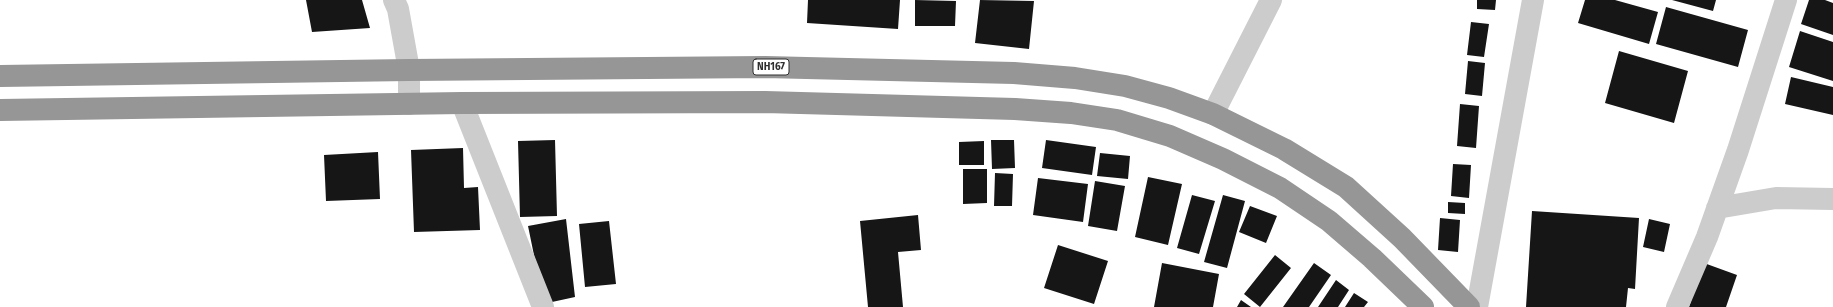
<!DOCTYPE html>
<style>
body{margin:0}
canvas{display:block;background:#fff}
</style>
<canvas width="1833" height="307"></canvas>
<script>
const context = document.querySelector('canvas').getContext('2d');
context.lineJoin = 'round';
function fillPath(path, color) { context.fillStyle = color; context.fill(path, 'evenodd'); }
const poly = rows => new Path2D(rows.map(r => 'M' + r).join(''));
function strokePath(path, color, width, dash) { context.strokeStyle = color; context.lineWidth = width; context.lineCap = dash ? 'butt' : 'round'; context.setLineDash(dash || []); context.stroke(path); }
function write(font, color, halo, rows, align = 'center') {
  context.font = font + ' "Fira Sans",sans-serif'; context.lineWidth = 4; context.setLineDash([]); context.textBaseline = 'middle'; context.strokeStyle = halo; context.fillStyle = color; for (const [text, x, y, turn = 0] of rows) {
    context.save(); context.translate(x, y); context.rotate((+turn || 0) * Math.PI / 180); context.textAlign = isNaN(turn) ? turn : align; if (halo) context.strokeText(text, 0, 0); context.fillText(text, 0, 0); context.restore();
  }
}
const building = poly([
 [306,0,362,0,370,28,312,32],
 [808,0,900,0,898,29,807,23],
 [915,0,956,1,955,26,915,26],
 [980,0,1034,1,1029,49,975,43],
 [1477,0,1496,0,1495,10,1477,9],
 [1585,0,1615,0,1658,12,1649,44,1578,23],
 [1672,0,1716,0,1713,11],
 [1809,0,1825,0,1833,3,1833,35,1801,24],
 [1666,7,1748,30,1738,67,1656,44],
 [1471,22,1489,24,1484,57,1467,55],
 [1800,31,1833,42,1833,81,1789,67],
 [1619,51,1688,71,1674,123,1605,103],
 [1468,61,1485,63,1482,96,1465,94],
 [1791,77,1833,87,1833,115,1785,104],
 [1460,104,1479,106,1476,148,1457,146],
 [555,140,557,216,520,217,518,141],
 [991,140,1014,140,1015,168,992,169],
 [1046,140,1096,147,1092,175,1042,168],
 [984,141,984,165,959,165,959,142],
 [463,148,464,188,478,187,480,230,414,232,411,150],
 [378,152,380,199,326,201,324,155],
 [1100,153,1130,156,1128,179,1097,176],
 [1453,164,1471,165,1469,198,1451,196],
 [963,169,987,169,987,203,963,204],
 [995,173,1013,174,1012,206,994,206],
 [1148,177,1182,184,1168,245,1135,237],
 [1038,178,1088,184,1083,222,1033,215],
 [1095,181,1125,186,1117,231,1088,226],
 [1192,195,1215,201,1199,254,1177,248],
 [1223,195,1245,201,1227,268,1204,262],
 [1448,202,1465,203,1465,214,1448,213],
 [1250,206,1277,216,1266,243,1239,232],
 [1532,211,1639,218,1635,289,1628,288,1626,307,1526,307],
 [918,215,921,250,898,252,903,307,868,307,860,221],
 [1440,218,1460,220,1458,252,1438,250],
 [566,219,575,297,552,302,536,265,528,226],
 [1649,219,1670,224,1664,252,1643,247],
 [609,221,616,284,585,287,579,224],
 [1058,245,1108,261,1094,304,1044,288],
 [1275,255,1291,268,1260,307,1244,294],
 [1162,263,1219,274,1213,307,1154,307],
 [1314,263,1331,275,1309,307,1283,307],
 [1704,263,1737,275,1726,307,1689,307],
 [1336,280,1349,290,1338,307,1318,307],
 [1354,293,1368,302,1364,307,1345,307],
 [1241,300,1251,307,1237,307]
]);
const minor = poly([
 [394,0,398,9,409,70,409,104],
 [462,103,543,307],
 [1213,114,1271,0],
 [1717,208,1776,198,1833,199],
 [1477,307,1533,0],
 [1677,307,1707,237,1738,150,1786,0]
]);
const highway = poly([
 [0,76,409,70,765,67,1014,73,1075,78,1125,86,1169,98,1213,114,1284,149,1346,187,1402,238,1469,307],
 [0,110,462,103,765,102,1015,109,1071,113,1117,120,1170,136,1223,159,1280,188,1329,221,1372,258,1423,307]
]);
const shields = [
 [771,67,36]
];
const shieldNames = [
 ["NH167",771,67]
];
fillPath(building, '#161616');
strokePath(minor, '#ccc', 22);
strokePath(highway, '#969696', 22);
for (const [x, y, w] of shields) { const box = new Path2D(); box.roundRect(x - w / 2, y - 8, w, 16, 3); context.fillStyle = '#fff'; context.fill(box); strokePath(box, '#2f2f2f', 1); }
write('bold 10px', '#2f2f2f', null, shieldNames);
</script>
